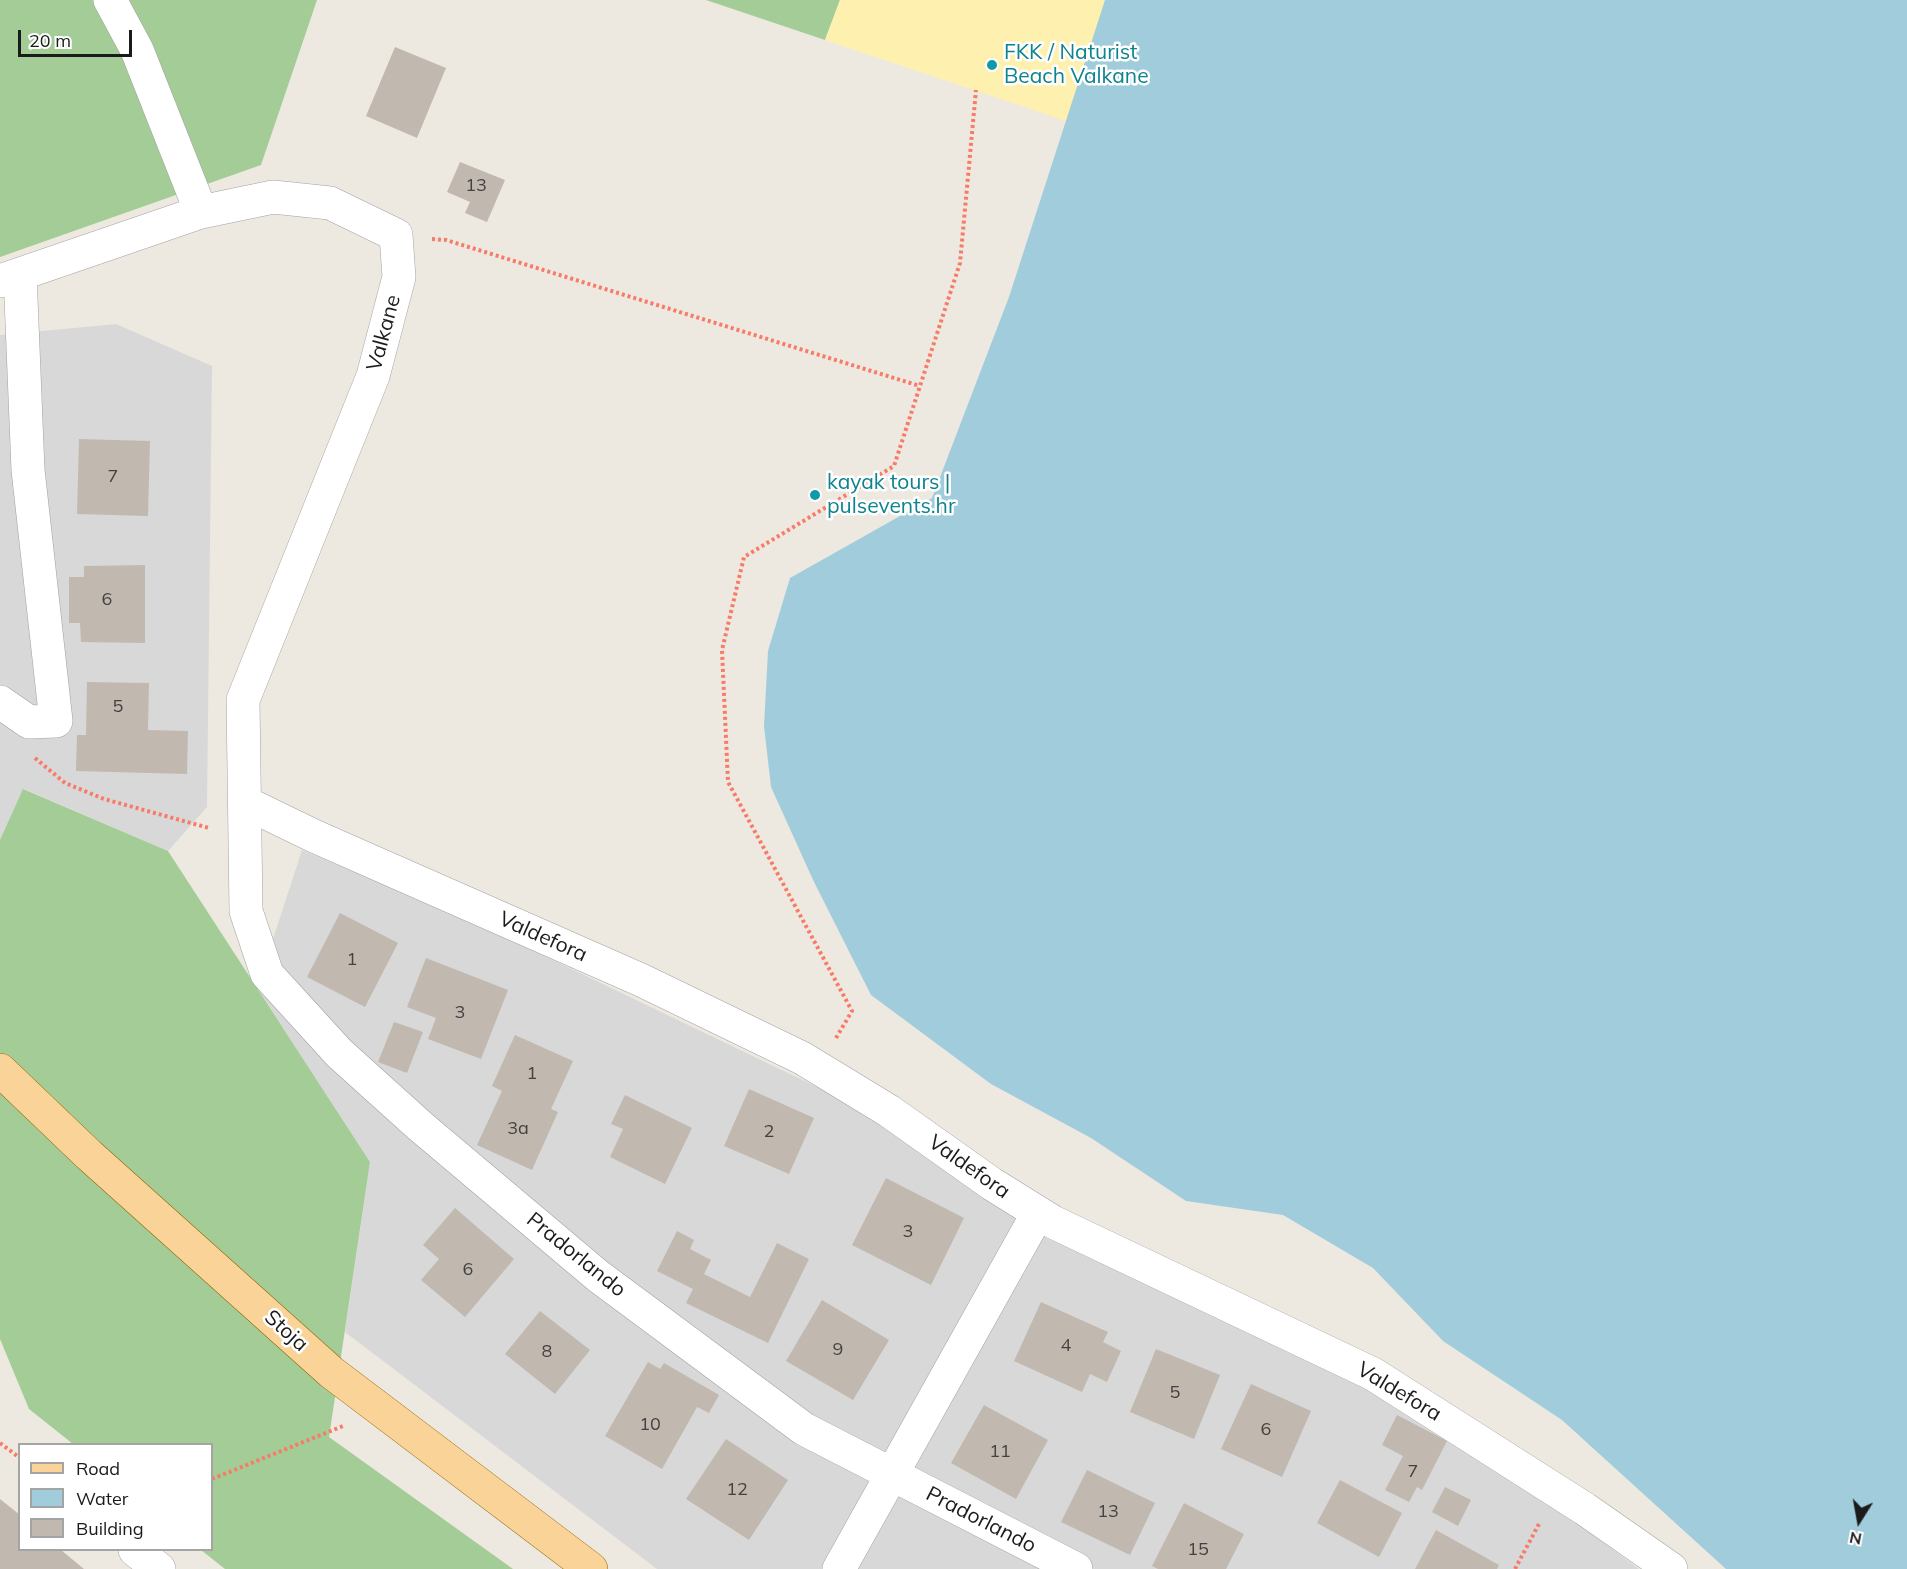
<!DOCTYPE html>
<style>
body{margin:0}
#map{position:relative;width:1907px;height:1569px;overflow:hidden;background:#ede9e1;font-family:Mulish,sans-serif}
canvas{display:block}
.legend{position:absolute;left:18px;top:1443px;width:195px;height:108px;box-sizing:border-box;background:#fff;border:2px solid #a4a4a4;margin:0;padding:8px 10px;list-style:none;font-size:18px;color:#1b1b1b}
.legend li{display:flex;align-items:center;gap:12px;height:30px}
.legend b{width:30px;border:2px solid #a4a4a4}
.north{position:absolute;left:1829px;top:1491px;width:60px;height:60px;-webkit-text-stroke:4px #fff;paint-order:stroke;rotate:191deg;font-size:16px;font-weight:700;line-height:24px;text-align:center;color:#1b1b1b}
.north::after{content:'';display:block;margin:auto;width:21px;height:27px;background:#1b1b1b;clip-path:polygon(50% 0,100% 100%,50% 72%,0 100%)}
.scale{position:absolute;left:18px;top:30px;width:114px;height:27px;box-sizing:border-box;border:3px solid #1b1b1b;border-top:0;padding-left:8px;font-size:18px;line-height:21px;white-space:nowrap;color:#1b1b1b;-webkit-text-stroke:4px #fff;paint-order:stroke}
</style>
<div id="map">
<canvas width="1907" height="1569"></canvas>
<ul class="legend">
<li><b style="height:8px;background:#fad398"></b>Road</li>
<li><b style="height:16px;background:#a1ccdb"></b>Water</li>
<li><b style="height:16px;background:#c1b8b0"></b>Building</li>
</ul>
<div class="north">N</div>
<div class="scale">20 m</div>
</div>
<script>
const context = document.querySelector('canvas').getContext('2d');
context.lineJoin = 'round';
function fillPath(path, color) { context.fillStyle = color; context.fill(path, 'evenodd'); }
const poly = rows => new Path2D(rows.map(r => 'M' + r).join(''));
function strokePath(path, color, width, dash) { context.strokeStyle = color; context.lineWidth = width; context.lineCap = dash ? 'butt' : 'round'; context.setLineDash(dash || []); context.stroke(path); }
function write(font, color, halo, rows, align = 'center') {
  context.font = font + ' Mulish,sans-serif'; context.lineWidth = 5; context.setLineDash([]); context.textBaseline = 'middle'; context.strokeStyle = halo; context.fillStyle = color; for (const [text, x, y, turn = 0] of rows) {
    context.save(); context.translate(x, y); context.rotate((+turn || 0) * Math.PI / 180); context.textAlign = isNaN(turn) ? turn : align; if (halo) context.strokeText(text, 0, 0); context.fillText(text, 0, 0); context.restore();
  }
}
const residential = poly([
 [116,324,212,366,207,807,168,851,24,789,0,840,0,335],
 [302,850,474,922,867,1111,1047,1238,1358,1380,1533,1490,1639,1569,657,1569,345,1332,370,1162,257,988]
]);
const forest = poly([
 [0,0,317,0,261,165,0,257],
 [706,0,840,0,825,40],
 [23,789,168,851,370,1162,329,1437,513,1569,225,1569,201,1550,212,1550,212,1444,73,1444,29,1409,0,1339,0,840]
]);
const sand = poly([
 [840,0,1105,0,1066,121,825,40]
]);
const water = poly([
 [1105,0,1907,0,1907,1569,1726,1569,1562,1420,1443,1341,1373,1268,1283,1215,1186,1201,1091,1138,991,1084,871,995,814,882,771,787,764,726,768,651,790,578,932,498,1009,297]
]);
const building = poly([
 [395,47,446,68,417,138,366,116],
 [460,162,505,180,487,222,465,213,470,202,447,192],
 [79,439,150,441,148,516,77,514],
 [145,565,145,643,81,642,80,623,69,623,69,577,84,577,84,566],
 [87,682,149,683,148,730,188,731,187,774,76,771,77,735,86,735],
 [340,913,398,943,365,1007,307,977],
 [426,958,508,990,481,1059,428,1039,436,1018,407,1007],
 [394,1022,423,1032,407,1073,378,1062],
 [515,1035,573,1061,551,1109,558,1112,532,1170,477,1145,502,1091,492,1086],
 [749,1089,814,1118,789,1174,724,1146],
 [625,1095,692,1128,665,1184,610,1157,623,1129,611,1124],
 [886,1178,964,1218,931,1285,852,1245],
 [455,1208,514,1259,465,1317,421,1280,439,1259,423,1245],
 [677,1231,694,1240,690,1249,711,1260,704,1274,750,1297,777,1243,809,1259,768,1343,686,1303,693,1289,657,1271],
 [822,1300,889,1340,853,1400,786,1361],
 [1041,1302,1108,1332,1103,1342,1121,1351,1107,1382,1090,1374,1082,1392,1014,1361],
 [540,1311,590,1350,555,1394,505,1354],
 [1156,1349,1220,1375,1194,1439,1130,1412],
 [648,1362,660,1369,664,1363,719,1395,709,1413,697,1407,662,1469,605,1436],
 [1251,1384,1311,1411,1282,1477,1221,1449],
 [984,1405,1048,1440,1016,1499,951,1463],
 [1397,1415,1447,1441,1422,1490,1417,1487,1409,1502,1385,1490,1403,1456,1382,1445],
 [726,1439,788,1480,749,1540,686,1499],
 [1087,1470,1155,1503,1130,1555,1061,1522],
 [1340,1480,1402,1513,1379,1557,1317,1523],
 [1445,1487,1471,1500,1458,1526,1432,1512],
 [0,1499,20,1515,20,1550,61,1550,84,1569,0,1569],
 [1184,1503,1244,1534,1226,1569,1158,1569,1152,1566],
 [1436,1530,1499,1565,1497,1569,1415,1569]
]);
const path = poly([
 [432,239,446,240,920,386],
 [35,758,65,783,104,799,209,828],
 [836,1038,852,1011,728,782,722,650,744,557,894,466,960,263,976,90],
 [0,1443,20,1458],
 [212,1479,343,1426],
 [1515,1569,1540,1522]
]);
const minor = poly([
 [110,0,137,50,201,212],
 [0,281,201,212,273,197,330,203,396,235,399,277,373,376,243,700,246,911,267,974,339,1053,420,1126,598,1276,804,1429,1076,1569],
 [0,702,29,722,56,721,28,470,20,274],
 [246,803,314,836,641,980,802,1058,889,1111,992,1184,1053,1222,1373,1374,1585,1509,1671,1569],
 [135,1550,159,1569],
 [839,1569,1038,1213]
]);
const major = poly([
 [0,1070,89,1155,331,1372,591,1569]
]);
const markers = [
 [992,65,6,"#0f9aa8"],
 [815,495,6,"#0f9aa8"]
];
const numberNames = [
 ["13",476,186],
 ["7",113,477],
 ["6",107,600],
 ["5",118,707],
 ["1",352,960],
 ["3",460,1013],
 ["1",532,1074],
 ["3a",518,1129],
 ["2",769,1132],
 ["3",908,1232],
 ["6",468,1270],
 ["4",1066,1346],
 ["9",838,1350],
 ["8",547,1352],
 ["5",1175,1393],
 ["10",650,1425],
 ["6",1266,1430],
 ["11",1000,1452],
 ["7",1413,1472],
 ["12",737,1490],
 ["13",1108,1512],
 ["15",1198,1550]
];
const cultureNames = [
 ["FKK / Naturist",1004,53],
 ["Beach Valkane",1004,77],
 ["kayak tours |",827,483],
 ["pulsevents.hr",827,507]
];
const streetNames = [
 ["Valkane",384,333,-75],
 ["Valdefora",543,937,24],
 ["Valdefora",969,1167,35],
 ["Pradorlando",576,1255,39],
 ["Stoja",286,1331,42],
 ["Valdefora",1399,1392,31],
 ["Pradorlando",981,1520,27]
];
fillPath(residential, '#d9d8d8');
fillPath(forest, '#a4cc96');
fillPath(sand, '#fef0ae');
fillPath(water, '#a1ccdb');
fillPath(building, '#c1b8b0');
strokePath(minor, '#a2a2a2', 34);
strokePath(major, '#916602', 34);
strokePath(path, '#f87b67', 4, [3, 3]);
strokePath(minor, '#fff', 33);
strokePath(major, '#fad398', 33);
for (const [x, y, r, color] of markers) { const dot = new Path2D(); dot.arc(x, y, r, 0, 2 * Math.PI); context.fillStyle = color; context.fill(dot); strokePath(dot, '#fff', 2); }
write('18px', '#444240', null, numberNames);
write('21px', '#0d838f', '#fff', cultureNames, 'left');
write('21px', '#1b1b1b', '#fff', streetNames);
</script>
